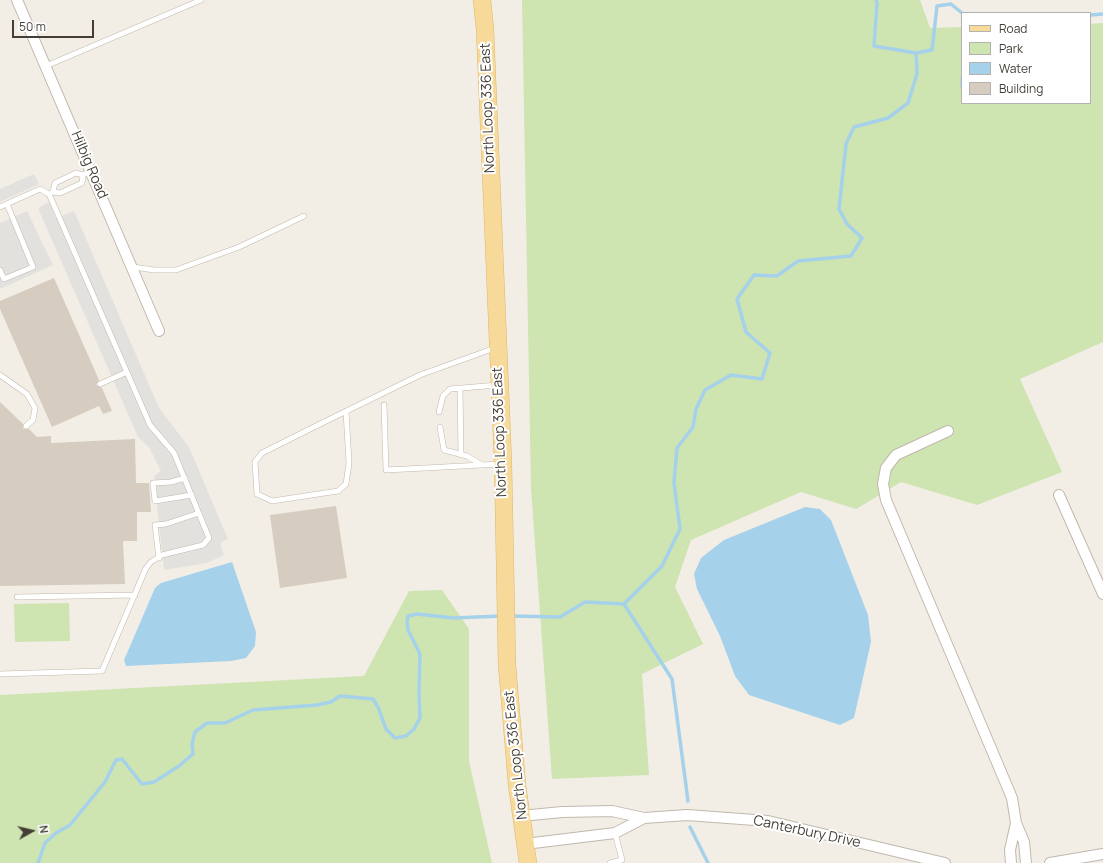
<!DOCTYPE html>
<style>
body{margin:0}
#map{position:relative;width:1103px;height:863px;overflow:hidden;background:#f2eee6;font-family:Manrope,sans-serif}
canvas{display:block}
.legend{position:absolute;left:961px;top:12px;width:130px;height:92px;box-sizing:border-box;background:#fff;border:1px solid #b4b2af;margin:0;padding:5px 7px;list-style:none;font-size:12px;color:#443e36}
.legend li{display:flex;align-items:center;gap:8px;height:20px}
.legend b{width:20px;border:1px solid #b4b2af}
.north{position:absolute;left:12px;top:811px;width:40px;height:40px;-webkit-text-stroke:3px #fff;paint-order:stroke;rotate:82deg;font-size:11px;font-weight:700;line-height:16px;text-align:center;color:#443e36}
.north::after{content:'';display:block;margin:auto;width:14px;height:18px;background:#443e36;clip-path:polygon(50% 0,100% 100%,50% 72%,0 100%)}
.scale{position:absolute;left:12px;top:20px;width:82px;height:18px;box-sizing:border-box;border:2px solid #443e36;border-top:0;padding-left:5px;font-size:12px;line-height:14px;white-space:nowrap;color:#443e36;-webkit-text-stroke:3px #fff;paint-order:stroke}
</style>
<div id="map">
<canvas width="1103" height="863"></canvas>
<ul class="legend">
<li><b style="height:5px;background:#f7da9a"></b>Road</li>
<li><b style="height:11px;background:#cee4b1"></b>Park</li>
<li><b style="height:11px;background:#a6d1eb"></b>Water</li>
<li><b style="height:11px;background:#d6ccbf"></b>Building</li>
</ul>
<div class="north">N</div>
<div class="scale">50 m</div>
</div>
<script>
const context = document.querySelector('canvas').getContext('2d');
context.lineJoin = 'round';
function fillPath(path, color) { context.fillStyle = color; context.fill(path, 'evenodd'); }
const poly = rows => new Path2D(rows.map(r => 'M' + r).join(''));
function strokePath(path, color, width, dash) { context.strokeStyle = color; context.lineWidth = width; context.lineCap = dash ? 'butt' : 'round'; context.setLineDash(dash || []); context.stroke(path); }
function write(font, color, halo, rows, align = 'center') {
  context.font = font + ' Manrope,sans-serif'; context.lineWidth = 4; context.setLineDash([]); context.textBaseline = 'middle'; context.strokeStyle = halo; context.fillStyle = color; for (const [text, x, y, turn = 0] of rows) {
    context.save(); context.translate(x, y); context.rotate((+turn || 0) * Math.PI / 180); context.textAlign = isNaN(turn) ? turn : align; if (halo) context.strokeText(text, 0, 0); context.fillText(text, 0, 0); context.restore();
  }
}
const green = poly([
 [522,0,920,0,930,28,962,27,962,103,1090,103,1090,24,1103,23,1103,342,1020,379,1062,472,977,505,901,482,856,509,801,492,691,540,675,587,703,644,642,674,649,775,552,779,531,489],
 [442,590,469,629,469,761,492,863,0,863,0,695,364,676,409,591],
 [69,603,70,641,15,642,14,604]
]);
const parking = poly([
 [34,174,39,184,0,202,0,189],
 [49,202,56,218,74,211,159,408,189,447,228,539,220,543,224,555,207,563,164,570,154,476,161,471,149,447,138,437,38,208],
 [27,211,53,265,0,289,0,223]
]);
const water = poly([
 [805,507,820,509,831,520,868,615,871,642,854,718,840,725,749,695,735,676,720,636,697,589,694,574,701,558,724,540],
 [232,562,256,632,255,646,246,658,231,661,126,666,124,660,155,588,161,583]
]);
const stream = poly([
 [1090,15,1103,14],
 [916,53,932,50,937,6,951,4,962,13],
 [962,79,962,86],
 [624,604,662,566,680,529,674,483,677,448,693,427,696,409,705,390,731,375,762,379,770,353,746,332,737,299,754,275,777,276,798,261,851,256,862,238,847,224,839,209,846,144,854,127,888,118,908,103,917,74,916,53,874,46,877,3,876,0],
 [624,604,672,679,688,801],
 [511,616,560,617,585,602,624,604],
 [690,827,708,863],
 [38,863,45,843,56,833,70,825,105,782,116,760,122,759,142,784,154,782,179,766,193,754,192,744,195,732,207,723,225,723,253,710,317,705,331,702,340,696,373,699,378,707,386,729,395,738,406,736,414,729,420,718,419,692,420,654,408,630,407,621,408,616,417,614,453,618,501,616]
]);
const building = poly([
 [54,278,99,380,96,385,102,388,112,411,103,414,99,406,52,427,0,309,0,301],
 [0,402,23,424,23,429,29,429,37,437,51,436,51,443,135,439,136,483,149,483,151,512,137,512,137,541,123,541,125,584,0,586],
 [336,506,347,578,280,588,270,515]
]);
const lane = poly([
 [46,66,201,0],
 [52,192,60,193,82,183,83,175],
 [53,192,55,183,76,173,83,175,91,171],
 [0,207,40,189,49,194,150,425,174,453,209,538,203,545,162,555,151,562,146,568,102,671,0,674],
 [133,267,154,270,176,270,239,247,304,216],
 [0,270,4,279,33,267,7,204],
 [0,375,27,394,35,408,33,420,26,426],
 [100,384,127,372],
 [460,388,461,455],
 [384,405,386,470,482,465,467,456,444,450,440,427],
 [346,411,349,463,346,484,338,491,272,501,257,494,255,462,262,453,318,425,420,375,495,348],
 [439,412,443,396,450,389,498,385],
 [482,465,501,464],
 [185,478,171,482,153,483,155,501,192,495],
 [159,558,155,525,166,524,199,513],
 [17,597,135,595],
 [610,863,622,860,615,833]
]);
const street = poly([
 [17,0,159,331],
 [948,431,896,455,886,468,883,484,886,500,1012,798,1016,823,1024,842,1026,863],
 [1059,495,1103,594],
 [521,816,562,812,612,811,644,818,687,815,768,821,945,863],
 [525,844,615,833,644,818],
 [1011,863,1010,850,1016,823],
 [1050,863,1103,854]
]);
const primary = poly([
 [482,0,485,29,503,463,507,665,517,785,528,863]
]);
const streetNames = [
 ["North Loop 336 East",488,108,-92],
 ["Hilbig Road",89,165,67],
 ["North Loop 336 East",500,432,-92],
 ["North Loop 336 East",516,755,-96],
 ["Canterbury Drive",807,832,12]
];
fillPath(green, '#cee4b1');
fillPath(parking, '#e3e1de');
fillPath(water, '#a6d1eb');
strokePath(stream, '#a6d1eb', 3.5);
fillPath(building, '#d6ccbf');
strokePath(lane, '#c0b8ad', 6);
strokePath(street, '#c0b8ad', 12);
strokePath(primary, '#dbb76b', 18);
strokePath(lane, '#fff', 5);
strokePath(street, '#fff', 10);
strokePath(primary, '#f7da9a', 17);
write('14px', '#443e36', '#fff', streetNames);
</script>
